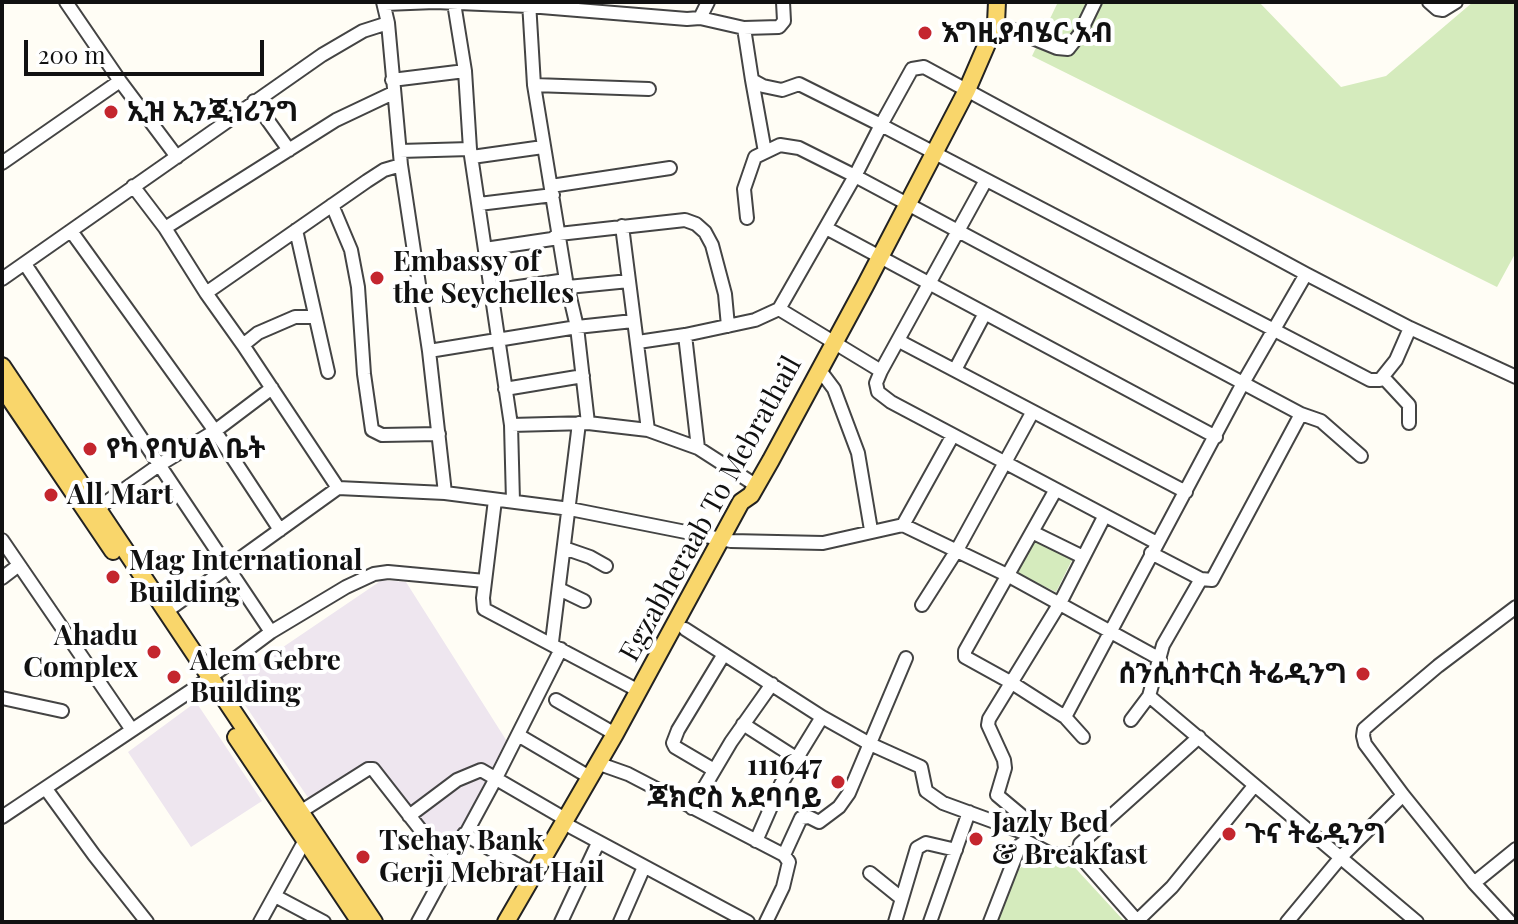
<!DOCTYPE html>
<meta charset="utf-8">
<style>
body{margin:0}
#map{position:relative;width:1518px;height:924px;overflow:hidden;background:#fffdf5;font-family:"Playfair Display",serif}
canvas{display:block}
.frame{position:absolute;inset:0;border:4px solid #111;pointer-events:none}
.scale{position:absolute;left:24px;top:40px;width:240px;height:36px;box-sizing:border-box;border:4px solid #111;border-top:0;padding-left:10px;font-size:24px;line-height:28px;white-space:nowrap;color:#111;-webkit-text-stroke:6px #fff;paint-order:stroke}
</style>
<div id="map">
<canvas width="1518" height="924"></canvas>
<div class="frame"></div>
<div class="scale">200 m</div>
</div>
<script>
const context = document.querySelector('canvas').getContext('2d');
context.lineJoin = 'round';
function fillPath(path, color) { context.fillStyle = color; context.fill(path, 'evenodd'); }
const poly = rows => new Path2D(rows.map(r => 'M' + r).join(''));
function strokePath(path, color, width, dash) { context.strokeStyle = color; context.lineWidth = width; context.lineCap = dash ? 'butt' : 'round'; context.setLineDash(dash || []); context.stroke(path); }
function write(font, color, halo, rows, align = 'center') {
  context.font = font + ' "Playfair Display","Noto Sans Ethiopic",serif'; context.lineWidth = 8; context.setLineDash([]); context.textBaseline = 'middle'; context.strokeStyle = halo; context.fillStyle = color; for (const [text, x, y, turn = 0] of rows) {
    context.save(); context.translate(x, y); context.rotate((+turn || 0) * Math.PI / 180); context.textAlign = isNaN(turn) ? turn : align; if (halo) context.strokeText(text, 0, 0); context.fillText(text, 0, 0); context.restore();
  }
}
const industrial = poly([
 [382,580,406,582,508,743,438,870,366,765,311,802,230,683],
 [196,702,262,801,191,847,128,752]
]);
const green = poly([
 [1058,2,1259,2,1341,87,1386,76,1473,2,1516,2,1516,252,1497,287,1032,56],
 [1036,534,1075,554,1056,592,1017,573],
 [1067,859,1125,922,998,922,1014,874,1028,861]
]);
const minor = poly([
 [66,2,120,81,177,157],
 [383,2,388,23,401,165,429,351,445,493],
 [529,2,534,85,649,89],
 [1429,2,1437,9,1443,10,1456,2],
 [454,3,465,71,470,149,511,425,513,501],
 [385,4,435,2,529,6,687,19,700,18,708,2],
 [700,18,744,28,779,27,784,21,783,2],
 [996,23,1057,48,1068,49,1079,35,1095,2],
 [744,28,752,80,763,86,782,90,799,84,881,125,912,69,924,67,1306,274,1410,328,1516,377],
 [392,80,465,71],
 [752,80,765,152],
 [534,85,566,280,577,327,588,423],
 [254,101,289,150],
 [400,151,470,149],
 [472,157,543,147],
 [2,163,120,81],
 [986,180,881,371,876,383,878,392,891,402,1157,543],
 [133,186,165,228,206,293,243,345,338,488],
 [551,186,670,168],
 [479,204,553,195],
 [332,205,351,250,358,287,364,374,372,430,382,435,439,434],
 [622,226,648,430],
 [165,228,336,120,393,93],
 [826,228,1216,437],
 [296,230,328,372],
 [71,231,215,431,280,530],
 [485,249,552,239,559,234,685,220,696,224,705,232,712,245,725,294,728,326],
 [25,264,271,632],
 [2,279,322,55,363,31,388,23],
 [568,287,629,281],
 [491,291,566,280],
 [206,293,367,181,384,170,401,165],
 [779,309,881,371],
 [685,335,698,448],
 [899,341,1186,492],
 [638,342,685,335,755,320,779,309,855,176,799,148,780,145,755,157,744,189,747,218],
 [243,345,258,333,295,317,315,317],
 [429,351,577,327,633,321],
 [819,369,834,389,858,453,871,530],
 [955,370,984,315],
 [1383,377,1409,405,1409,423],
 [505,389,583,376],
 [1301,414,1321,421,1361,456],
 [511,425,588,423,648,430,698,448,757,486],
 [1055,491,965,651,965,657,1012,683,1065,717,1083,737],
 [495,500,483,598,484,609,639,691],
 [98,508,159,465,215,431,272,388],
 [903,525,953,435],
 [1032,532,1083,557],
 [2,540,132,730],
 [564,548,590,557,606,566],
 [1151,553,1201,579,1212,580,1301,414,855,176,881,125,1370,380,1380,380,1396,360,1410,328],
 [2,578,19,565],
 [559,589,584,601],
 [922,605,957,550,1032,413],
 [167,611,338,488,445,493,570,509,731,541,823,543,903,525,1009,576,1160,659],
 [685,629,822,717,870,744,921,767,926,791,943,803,1025,833,1030,827,1028,821,997,795,1005,768,1004,760,988,725,989,719,1060,603,1104,517],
 [552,642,579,423],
 [1149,696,1417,922],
 [2,698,62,711],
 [556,700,615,734],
 [1065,717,1243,383,1306,274],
 [1131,720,1149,696,1163,645,1201,579],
 [743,724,796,758],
 [518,735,591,778],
 [597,763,628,774,784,855,789,862,783,887,766,922],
 [714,770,675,747,673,743,678,730,724,654],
 [46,789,94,855,147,922],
 [692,808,731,742,772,684],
 [300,812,368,769,373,769,448,865],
 [409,816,457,780,481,770,567,820],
 [2,817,204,682,271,632,346,587,374,574,388,572,485,581],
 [571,827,748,922],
 [464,834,534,874],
 [756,841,781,784,822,717],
 [1078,854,1080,844,1199,737],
 [784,855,801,818,809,817,819,822,839,807,849,793,906,658],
 [870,873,901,898],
 [1474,883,1516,849],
 [275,896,324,922],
 [1137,921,1172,887,1254,786],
 [260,922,304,842],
 [418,922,495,780,561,649],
 [561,922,598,843],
 [620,922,644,867],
 [895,922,917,848,926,843,956,850],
 [930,922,969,812],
 [990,922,1020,845,1026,841,1051,854,1078,854,1138,922],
 [1287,922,1341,857,1403,795],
 [1510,922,1474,883,1403,795,1365,744,1363,736,1364,729,1380,715,1438,666,1516,607]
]);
const major = poly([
 [2,366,374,922],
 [2,387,113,551],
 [236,737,360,922],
 [506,922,615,734,741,502,751,495,771,460,865,286,967,90,996,23,997,2]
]);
const markers = [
 [925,33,8,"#c4262e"],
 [111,112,8,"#c4262e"],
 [377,278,8,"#c4262e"],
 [90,449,8,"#c4262e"],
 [51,495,8,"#c4262e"],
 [113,577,8,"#c4262e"],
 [154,652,8,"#c4262e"],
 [1363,674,8,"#c4262e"],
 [174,677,8,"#c4262e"],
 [838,782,8,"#c4262e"],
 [1229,834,8,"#c4262e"],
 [976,839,8,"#c4262e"],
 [363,857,8,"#c4262e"]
];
const poiNames = [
 ["እግዚያብሄር አብ",941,33],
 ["ኢዝ ኢንጂነሪንግ",127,112],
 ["Embassy of",393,262],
 ["the Seychelles",393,294],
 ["የካ የባህል ቤት",106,449],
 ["All Mart",67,495],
 ["Mag International",129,561],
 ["Building",129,593],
 ["Ahadu",138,636,"right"],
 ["Complex",138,668,"right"],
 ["Alem Gebre",190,661],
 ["Building",190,693],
 ["ሰንሲስተርስ ትሬዲንግ",1347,674,"right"],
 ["111647",822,766,"right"],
 ["ጃክሮስ አደባባይ",822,798,"right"],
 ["Jazly Bed",992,823],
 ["& Breakfast",992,855],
 ["ጉና ትሬዲንግ",1245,834],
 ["Tsehay Bank",379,841],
 ["Gerji Mebrat Hail",379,873]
];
const streetNames = [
 ["Egzabheraab To Mebrathail",711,509,-61]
];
fillPath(industrial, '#eee6ef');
fillPath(green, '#d5ebbd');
strokePath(minor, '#444', 16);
strokePath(major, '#222', 20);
strokePath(minor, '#fff', 12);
strokePath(major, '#f9d66b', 16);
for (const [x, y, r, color] of markers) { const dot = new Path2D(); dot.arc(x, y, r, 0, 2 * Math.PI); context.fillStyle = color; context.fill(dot); strokePath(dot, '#fff', 3); }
write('bold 28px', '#111', '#fff', poiNames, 'left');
write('28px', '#111', '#fff', streetNames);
</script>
